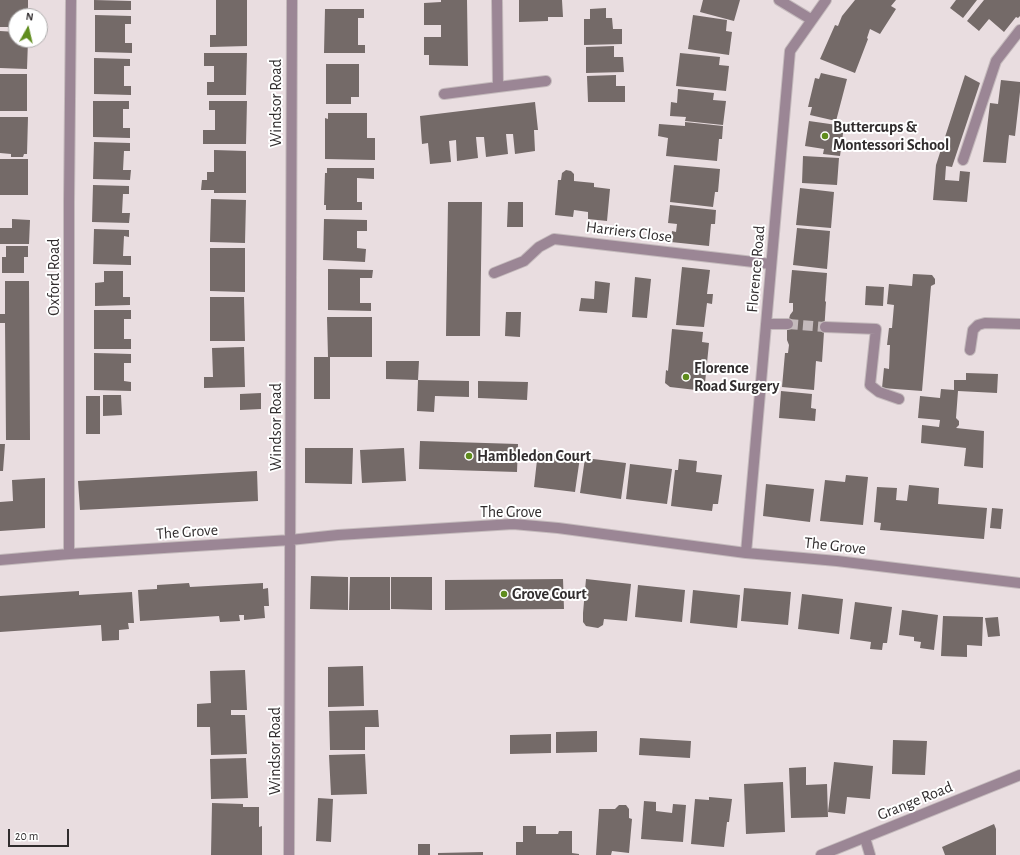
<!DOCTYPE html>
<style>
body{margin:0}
#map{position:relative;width:1020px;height:855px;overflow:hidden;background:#e9dde0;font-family:"Alegreya Sans",sans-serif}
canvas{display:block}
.north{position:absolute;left:8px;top:8px;width:40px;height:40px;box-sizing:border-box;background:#fff;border:1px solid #adabab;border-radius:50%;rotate:8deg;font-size:11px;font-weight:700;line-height:16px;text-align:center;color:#312d2e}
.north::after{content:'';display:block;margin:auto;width:14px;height:18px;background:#5f8c1d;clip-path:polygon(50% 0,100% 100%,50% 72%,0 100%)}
.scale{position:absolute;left:8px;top:829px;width:61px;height:18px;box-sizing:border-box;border:2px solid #312d2e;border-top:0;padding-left:5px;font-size:12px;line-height:14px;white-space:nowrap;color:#312d2e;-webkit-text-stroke:3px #fff;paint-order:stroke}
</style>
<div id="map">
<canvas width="1020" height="855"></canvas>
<div class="north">N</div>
<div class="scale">20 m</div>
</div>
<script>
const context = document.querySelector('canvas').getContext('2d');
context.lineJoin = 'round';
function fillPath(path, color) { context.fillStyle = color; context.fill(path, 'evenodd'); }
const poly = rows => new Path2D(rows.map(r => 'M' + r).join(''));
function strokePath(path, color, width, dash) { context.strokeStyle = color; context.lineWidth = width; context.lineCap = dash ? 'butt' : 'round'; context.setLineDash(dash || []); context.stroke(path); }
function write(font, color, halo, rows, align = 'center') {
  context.font = font + ' "Alegreya Sans",sans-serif'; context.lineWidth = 4; context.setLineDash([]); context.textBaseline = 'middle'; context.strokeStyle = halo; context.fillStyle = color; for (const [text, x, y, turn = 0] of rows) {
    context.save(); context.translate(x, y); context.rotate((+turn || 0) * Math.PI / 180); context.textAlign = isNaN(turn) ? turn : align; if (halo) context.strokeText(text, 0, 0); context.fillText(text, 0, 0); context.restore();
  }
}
const building = poly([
 [0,0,28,0,28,16,16,16,16,27,0,27],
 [94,0,131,1,131,10,94,10],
 [216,0,247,0,247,46,210,47,210,35,216,35],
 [441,0,467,0,468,66,429,65,429,55,424,55,424,37,441,37,441,25,424,25,424,3,441,2],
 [519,0,562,0,563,17,548,17,548,21,519,22],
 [703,0,740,0,734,21,700,12],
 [855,0,896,0,891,6,896,9,880,34,870,29,867,38,868,39,855,73,820,59,835,25,838,26,842,16],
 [956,0,977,0,963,18,950,8],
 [984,0,1020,0,1020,16,1018,18,1016,17,1004,32,989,19,979,31,967,21],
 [606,8,606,18,612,18,613,29,622,29,622,44,584,45,584,19,590,19,590,9],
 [325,9,364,9,364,18,358,18,358,45,365,45,365,53,324,53],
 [95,15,131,16,131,24,125,24,125,43,132,43,132,53,95,52],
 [693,15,727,20,726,31,732,32,729,55,688,49],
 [0,31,16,32,16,40,28,40,27,69,0,68],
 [614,46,614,57,623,57,624,72,586,73,586,47],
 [204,53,247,53,246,95,207,95,207,82,214,82,214,66,204,66],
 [680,53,720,57,719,65,729,66,726,91,676,86],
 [94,58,130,59,130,66,124,66,124,86,131,86,131,95,94,94],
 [326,64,359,64,359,97,351,97,351,104,326,104],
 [821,73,847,79,836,121,810,115,812,107,808,107,815,78,819,79],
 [0,74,27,74,27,111,0,111],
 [616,75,616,86,625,86,625,102,588,102,587,76],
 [965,75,980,83,952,167,946,166,945,180,959,181,960,171,970,172,967,202,933,200,936,165],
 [1001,80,1020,82,1020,92,1015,136,1009,135,1006,163,983,162,990,103,998,104],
 [678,89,714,93,713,100,726,101,723,125,685,121,686,117,670,116,671,102,677,103],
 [93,101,129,101,129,109,123,109,123,128,130,128,130,138,93,137],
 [209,101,247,101,246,144,203,144,203,130,215,130,215,110,209,110],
 [535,102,538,130,534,130,535,151,515,154,513,134,506,134,508,154,486,157,484,137,476,137,478,158,457,161,456,140,449,141,451,162,430,164,428,143,422,144,420,116],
 [328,113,367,113,367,138,375,138,375,160,325,159,325,118,328,119],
 [0,117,28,117,27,154,24,154,23,157,11,157,11,154,0,153],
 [809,121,844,126,840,156,823,154,824,149,805,146],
 [685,122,723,126,722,139,719,139,717,161,666,156,668,138,658,136,659,124,685,126],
 [94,142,130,143,130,151,124,151,123,170,131,170,130,180,93,179],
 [214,150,246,151,246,193,214,193,214,190,201,190,202,180,207,180,207,172,214,172],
 [803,156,839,158,837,185,802,183],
 [0,159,28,159,28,195,0,195],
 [674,165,720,169,718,192,715,192,713,207,670,202],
 [327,168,374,168,374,179,357,178,357,202,362,202,362,210,326,210,326,205,324,205,325,173,327,173],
 [566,170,571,171,574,174,574,181,594,183,594,187,610,189,607,221,588,219,588,212,574,210,573,217,555,215,558,180,561,180,562,173],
 [93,185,129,186,129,194,123,194,122,213,130,213,129,223,92,222],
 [800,188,834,192,831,228,796,225],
 [211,199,246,200,245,243,210,242],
 [448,202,482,202,480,336,446,336],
 [508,202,523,202,523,227,507,227],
 [670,205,716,210,715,224,711,224,709,246,671,242,672,231,676,232,677,224,668,223],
 [12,219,30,220,29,244,0,244,0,228,12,228],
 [324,219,367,220,367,231,357,231,357,248,366,249,365,262,323,260],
 [797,228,830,231,827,269,793,265],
 [94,229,129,230,129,237,124,236,123,256,131,256,131,265,93,264],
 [6,246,28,246,28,257,24,257,24,273,2,273,2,257,6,257],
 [210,248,245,248,245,292,210,291],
 [682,267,710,270,707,294,713,294,712,304,707,303,704,327,676,325],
 [328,269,373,270,372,278,360,278,360,303,371,303,371,311,328,310],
 [792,270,827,273,825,301,826,302,822,362,816,361,814,390,782,387,785,353,788,353,789,345,787,340,787,327,790,315,793,311,793,303,789,303],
 [104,271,123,271,123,297,130,297,130,305,95,306,95,283,104,282],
 [913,274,932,275,935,279,935,284,931,286,922,391,882,388,884,368,889,369,890,345,887,345,889,328,892,328,894,305,887,304,889,284,912,286],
 [635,277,651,279,647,318,632,317],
 [5,281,29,281,30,440,6,440,5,323,0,323,0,314,5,314],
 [595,281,610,283,607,313,579,311,581,298,594,299],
 [866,286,884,287,883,306,865,305],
 [210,297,244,297,245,341,210,341],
 [94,310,131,310,131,319,124,319,124,339,131,339,131,349,94,349],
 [506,312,521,312,520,337,505,336],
 [327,317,372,317,372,357,330,357,330,399,314,399,314,357,328,357],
 [672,329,703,332,702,342,709,343,705,383,697,383,696,390,670,387,665,383,666,370,668,371],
 [244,347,245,387,204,388,204,377,213,377,212,348],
 [94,353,131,354,131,363,124,363,124,381,131,382,131,391,94,390],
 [386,361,419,361,418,380,386,379],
 [966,373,998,374,997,393,958,391,956,418,959,421,959,425,956,428,947,427,984,431,983,468,964,466,966,448,921,443,922,425,939,427,940,420,918,418,920,396,940,398,941,389,954,390,954,380,966,380],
 [418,380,469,381,469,397,435,396,434,412,417,411],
 [478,381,528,382,527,400,478,398],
 [781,391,812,394,811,408,816,409,815,421,779,418],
 [261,393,261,409,240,410,240,394],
 [103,395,121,395,122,415,103,416],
 [86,396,100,396,100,434,86,434],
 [420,441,518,444,517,472,419,469],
 [0,444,5,444,3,471,0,471],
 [305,448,353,448,352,484,305,483],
 [404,448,406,481,362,483,360,450],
 [538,451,580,457,575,492,534,487],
 [585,458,626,463,621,499,580,493],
 [679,459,697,461,696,472,722,475,718,504,713,504,712,511,671,506,675,470,678,470],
 [630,464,672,469,667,504,626,499],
 [257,471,258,501,80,510,78,481],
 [846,475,868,477,863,525,820,521,825,480,845,482],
 [45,478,45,528,0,531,0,502,13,501,12,480],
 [766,484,814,489,810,522,763,516],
 [909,485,939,488,938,504,987,508,984,539,880,530,881,523,874,522,877,487,897,488,896,500,907,501],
 [992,508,1003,509,1001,529,990,528],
 [311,576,348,577,348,610,310,609],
 [350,577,390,577,390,610,349,610],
 [391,577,432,577,432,610,391,609],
 [563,579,564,609,445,610,445,580],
 [586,579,631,584,627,621,604,619,603,625,598,628,586,626,583,622,583,613],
 [189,583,190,587,263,583,263,589,268,588,269,606,264,606,265,618,244,620,244,615,239,615,240,621,220,622,219,616,140,621,138,590,157,589,157,585],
 [638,585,685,590,682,622,635,617],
 [744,588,791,592,788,625,741,621],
 [693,590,740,595,737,628,690,623],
 [79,591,79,595,132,592,134,623,128,623,129,629,119,630,119,640,102,641,101,625,0,632,0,596],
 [802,594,843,599,839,634,798,629],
 [855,602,892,607,887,643,883,643,882,650,870,649,871,642,850,639],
 [902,610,938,615,934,650,920,648,921,642,914,641,914,637,899,635],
 [943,616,983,617,982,646,967,645,967,657,941,656],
 [998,617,1000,636,988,637,985,618],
 [363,666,364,706,328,707,328,667],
 [245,670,247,710,231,710,231,715,245,715,247,754,211,755,210,727,197,727,197,704,211,703,210,671],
 [378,710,379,727,365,727,365,750,330,750,329,711],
 [597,731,597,752,556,753,556,732],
 [551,734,551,753,510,754,510,735],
 [640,738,691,741,690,758,639,755],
 [893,740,927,741,925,775,892,774],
 [365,754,367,794,331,795,329,755],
 [246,758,248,798,211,799,210,759],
 [834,762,873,766,870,799,847,797,845,814,828,812],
 [806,767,806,785,827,784,828,817,791,818,789,768],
 [783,782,785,832,746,834,744,784],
 [709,797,732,799,729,822,727,822,724,847,691,844,695,799,709,800],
 [318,798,333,799,331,842,316,841],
 [644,801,656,802,656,811,672,813,673,804,686,805,683,842,641,839],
 [212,803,243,804,243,807,259,807,259,827,262,826,262,855,211,855],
 [619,805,626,805,629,809,629,818,632,819,629,853,612,851,611,855,596,855,599,809,615,809],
 [994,824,996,829,996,855,945,855,942,847],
 [523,826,536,826,536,834,558,834,559,831,572,831,572,853,579,854,579,855,516,855,516,842,523,842],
 [418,844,430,844,430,855,418,855],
 [483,852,483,855,438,855,438,853]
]);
const minorTunnel = poly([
 [788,324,825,327]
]);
const minor = poly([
 [497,0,498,87,546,81],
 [779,0,812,20],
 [444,94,498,87],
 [963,160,996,61,1020,30],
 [494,273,524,261,539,247,554,239,771,264],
 [766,324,788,324],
 [825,327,876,329,870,385,879,392,899,399],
 [970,350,973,330,978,325,985,323,1020,324],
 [746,553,790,51,826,0],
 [69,554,69,202,71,0],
 [0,560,69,554,290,540,338,535,513,524,558,528,746,553,837,561,1020,583],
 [865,838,870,855],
 [289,855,292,0],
 [821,855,1020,775]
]);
const markers = [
 [825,136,4,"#5f8c1d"],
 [686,377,4,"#5f8c1d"],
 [469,456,4,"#5f8c1d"],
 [504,594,4,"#5f8c1d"]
];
const streetNames = [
 ["Windsor Road",276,103,-90],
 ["Harriers Close",629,232,7],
 ["Florence Road",756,269,-85],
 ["Oxford Road",54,277,-90],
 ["Windsor Road",276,427,-90],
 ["The Grove",511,512],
 ["The Grove",187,532,-4],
 ["The Grove",835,546,6],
 ["Windsor Road",275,751,-90],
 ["Grange Road",915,801,-22]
];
const poiNames = [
 ["Buttercups &",833,127],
 ["Montessori School",833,145],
 ["Florence",694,368],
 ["Road Surgery",694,386],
 ["Hambledon Court",477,456],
 ["Grove Court",512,594]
];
fillPath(building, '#746a68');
strokePath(minorTunnel, '#c4babc', 10, [10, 5]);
strokePath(minor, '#c4babc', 12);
strokePath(minor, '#9b8695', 10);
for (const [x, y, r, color] of markers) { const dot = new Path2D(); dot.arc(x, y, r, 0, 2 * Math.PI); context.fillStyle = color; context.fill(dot); strokePath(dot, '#fff', 1.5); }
write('16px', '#312d2e', '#fff', streetNames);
write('bold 16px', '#312d2e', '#fff', poiNames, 'left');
</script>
